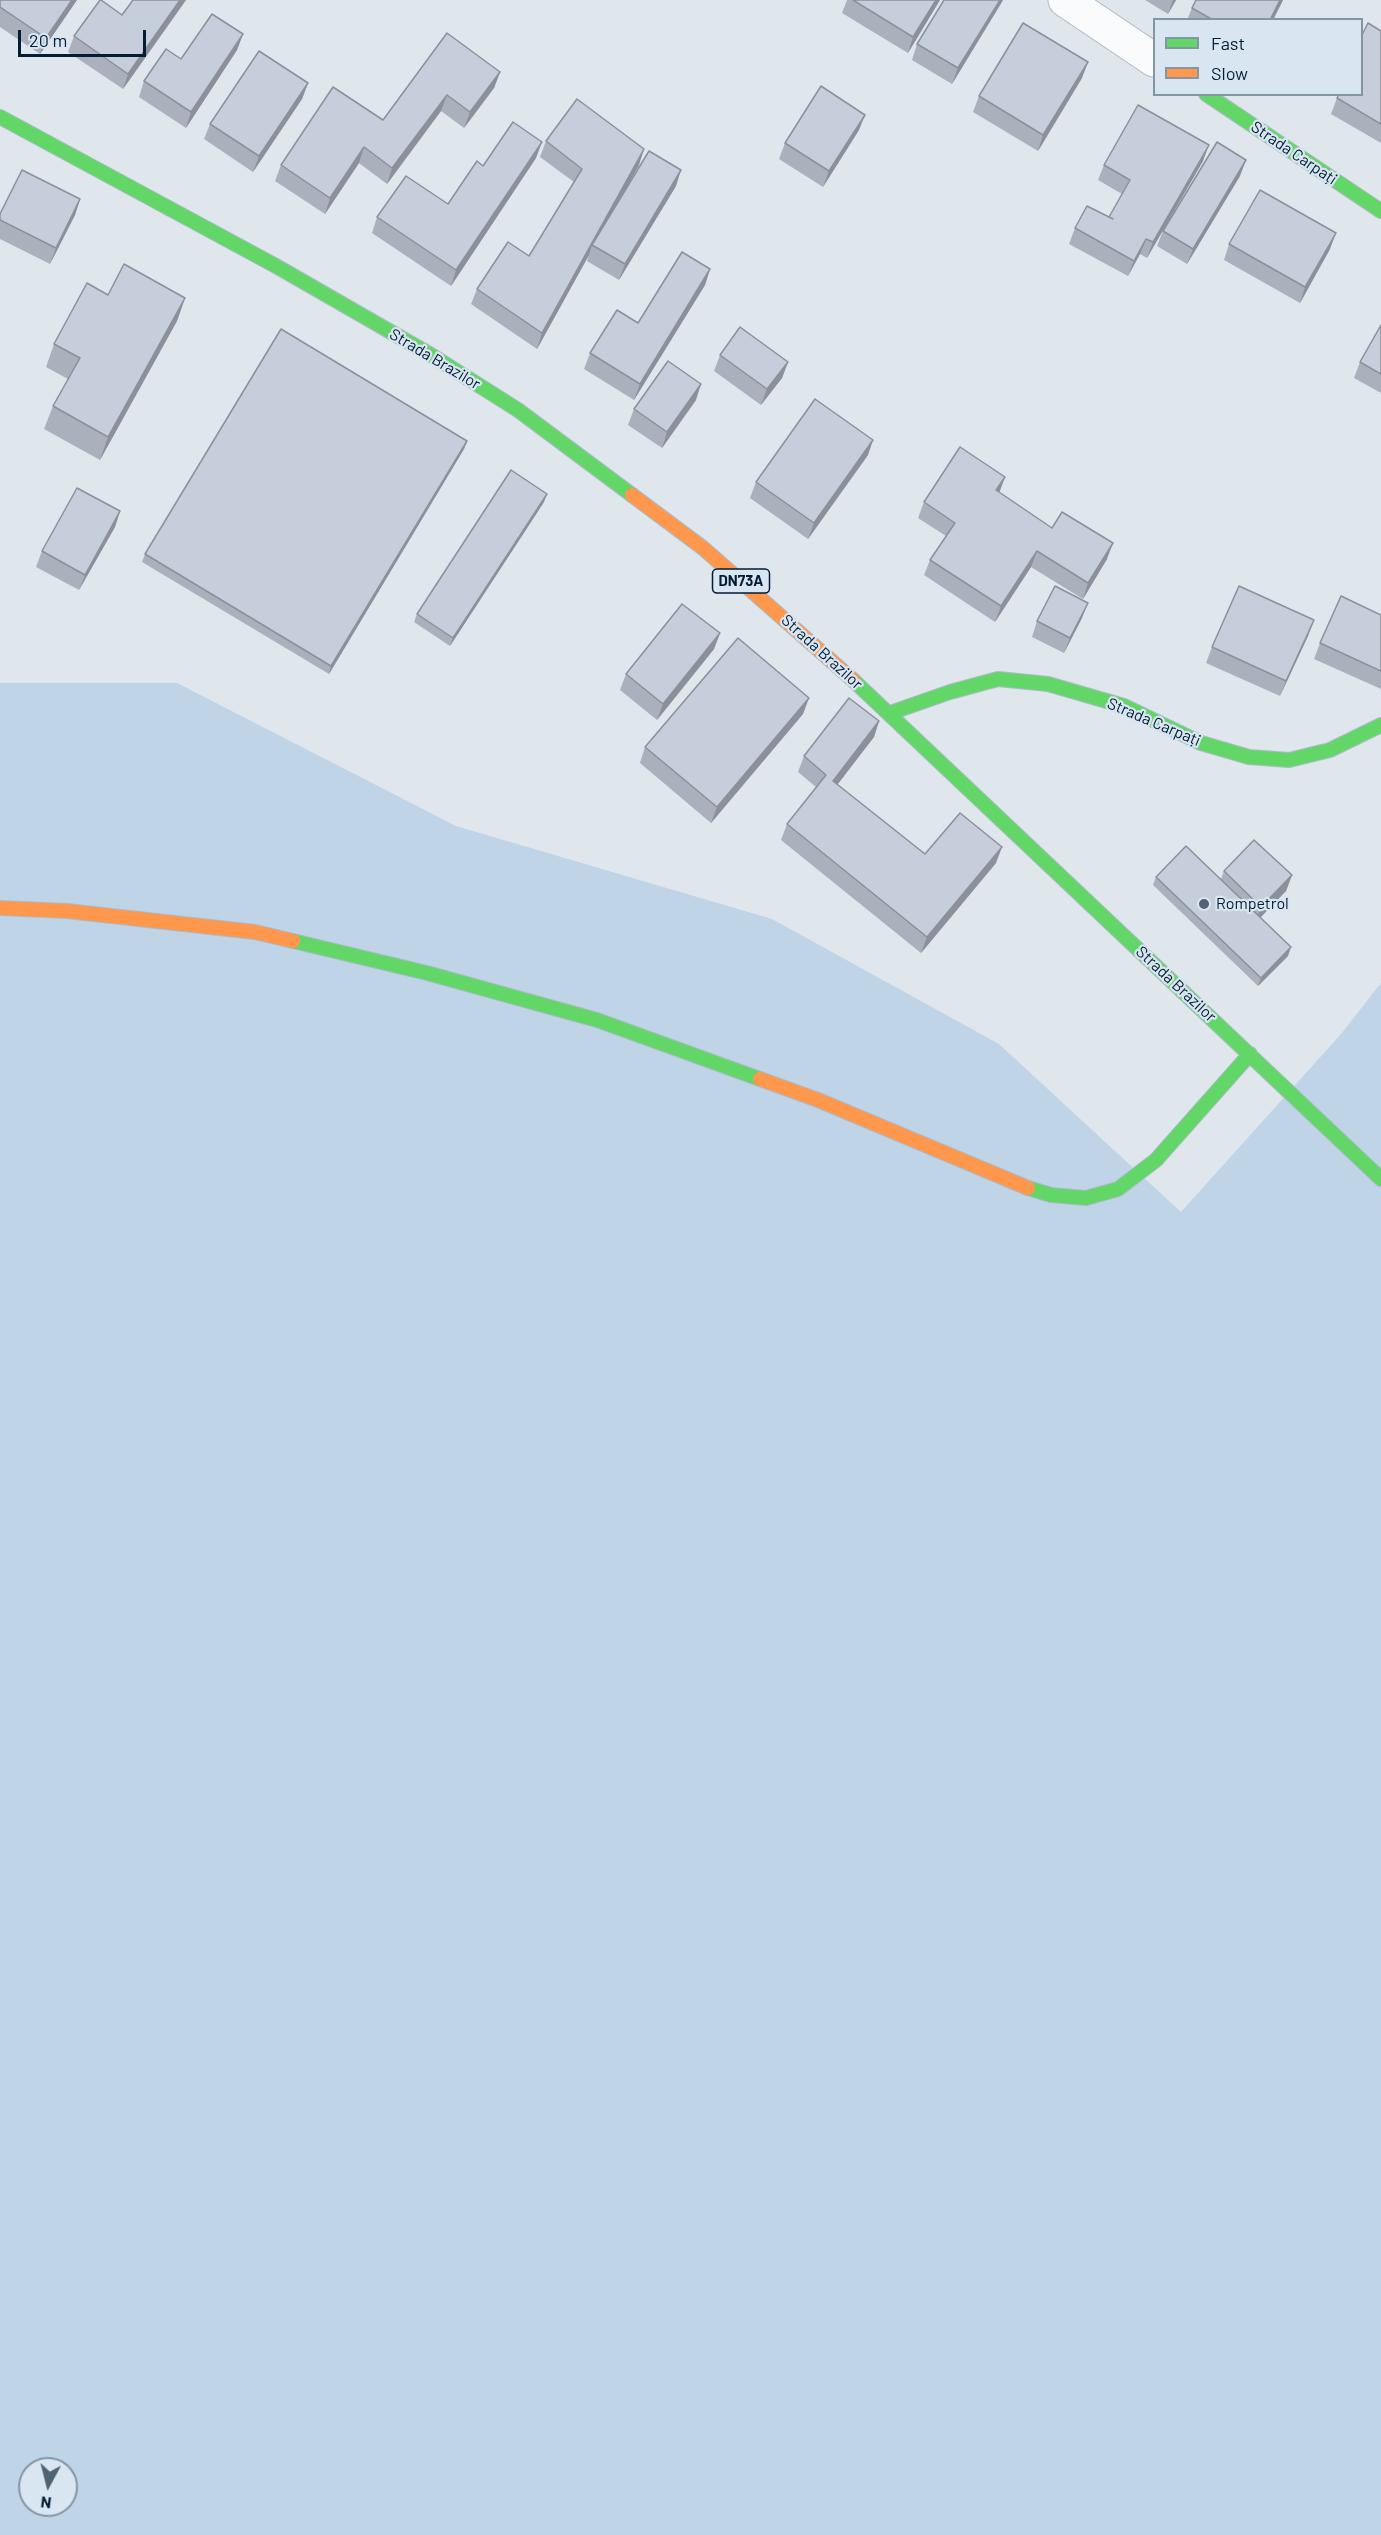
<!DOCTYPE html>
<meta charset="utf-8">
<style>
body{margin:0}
#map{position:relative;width:1381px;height:2535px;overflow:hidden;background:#dfe6ec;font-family:Barlow,sans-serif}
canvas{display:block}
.legend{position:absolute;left:1153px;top:18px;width:210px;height:78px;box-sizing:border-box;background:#d9e6f2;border:2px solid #8396a6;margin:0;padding:8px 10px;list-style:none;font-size:18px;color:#031d34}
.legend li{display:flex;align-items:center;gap:12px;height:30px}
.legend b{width:30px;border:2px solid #8396a6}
.north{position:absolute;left:18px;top:2457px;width:60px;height:60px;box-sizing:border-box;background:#d9e6f2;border:2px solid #8396a6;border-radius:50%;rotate:187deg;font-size:16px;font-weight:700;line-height:24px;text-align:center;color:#031d34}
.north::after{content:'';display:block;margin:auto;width:21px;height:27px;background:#506374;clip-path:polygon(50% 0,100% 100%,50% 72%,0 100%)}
.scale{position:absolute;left:18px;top:30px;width:128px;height:27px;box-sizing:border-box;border:3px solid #031d34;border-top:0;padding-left:8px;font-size:18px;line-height:21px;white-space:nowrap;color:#031d34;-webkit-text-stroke:4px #d9e6f2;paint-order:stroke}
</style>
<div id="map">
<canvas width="1381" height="2535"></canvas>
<ul class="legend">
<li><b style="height:8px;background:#63d668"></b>Fast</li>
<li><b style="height:8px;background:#ff974d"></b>Slow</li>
</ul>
<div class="north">N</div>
<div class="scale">20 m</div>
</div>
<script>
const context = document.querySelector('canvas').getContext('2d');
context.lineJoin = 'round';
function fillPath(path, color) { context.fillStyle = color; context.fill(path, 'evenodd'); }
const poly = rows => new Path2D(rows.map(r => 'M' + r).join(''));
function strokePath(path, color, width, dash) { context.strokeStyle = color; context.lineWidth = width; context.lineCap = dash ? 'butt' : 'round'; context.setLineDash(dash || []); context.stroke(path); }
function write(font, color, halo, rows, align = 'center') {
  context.font = font + ' Barlow,sans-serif'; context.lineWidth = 4.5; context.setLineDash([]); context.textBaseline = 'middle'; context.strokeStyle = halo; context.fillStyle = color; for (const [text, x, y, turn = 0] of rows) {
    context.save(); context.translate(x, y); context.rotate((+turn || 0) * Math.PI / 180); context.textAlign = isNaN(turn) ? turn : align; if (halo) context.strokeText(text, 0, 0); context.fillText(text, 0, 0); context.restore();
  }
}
const green = poly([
 [0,683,177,683,456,826,772,919,999,1044,1181,1212,1341,1034,1381,983,1381,2535,0,2535],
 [30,2469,66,2469,66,2505,30,2505]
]);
const street = poly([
 [1065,0,1154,60]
]);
const fast = poly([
 [1206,94,1381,211],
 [0,117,276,266,431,355,518,410,632,495],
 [853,680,1381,1179],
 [890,713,950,692,998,679,1048,684,1124,706,1201,743,1249,757,1289,760,1330,750,1381,725],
 [293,941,427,973,597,1020,760,1079],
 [1028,1188,1051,1195,1086,1198,1118,1189,1156,1160,1250,1054]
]);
const slow = poly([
 [632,495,703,548,853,680],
 [0,908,67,911,255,932,293,941],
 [760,1079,818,1100,1028,1188]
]);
const wall = poly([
 [0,0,77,0,40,54,0,27],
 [133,0,186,0,123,89,68,52,74,36,122,15],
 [847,0,940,0,908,53,842,13],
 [1145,0,1176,0,1168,14],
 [1283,0,1273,20,1187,20,1192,8],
 [1002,2,952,84,912,60,917,44],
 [1381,31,1381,143,1331,114,1337,98],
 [243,34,237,50,186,128,139,97,144,81,181,59],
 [500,72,494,88,464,128,441,111,387,184,359,163,325,214,275,181,281,165,383,120],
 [1082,78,1038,151,973,112,979,96],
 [308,83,302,99,253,172,204,139,210,124],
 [859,130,823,187,779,159,785,143],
 [546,141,639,165,615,208,676,186,619,280,587,261,589,255,537,349,471,304,477,289,529,256,574,182,540,157],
 [536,158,451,286,372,233,377,217,448,204,483,166],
 [1203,161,1147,258,1140,254,1128,276,1069,244,1075,228,1109,217,1122,194,1098,180,1104,165],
 [1240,176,1187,264,1157,246,1163,231],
 [80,199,75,215,50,264,0,239,0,214],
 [1229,244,1330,249,1300,303,1224,260],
 [710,269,705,285,634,400,584,369,590,353,638,323],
 [108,295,185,298,177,321,100,460,44,429,53,406,68,379,46,367,54,344],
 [1381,325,1381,393,1354,378,1360,362],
 [720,355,788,362,782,378,761,405,714,371],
 [696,400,662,448,628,425,634,409],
 [467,441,464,449,329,674,142,562,145,554],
 [868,455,808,539,750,498,756,482],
 [1005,477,999,493,1052,528,1107,559,1083,599,1031,567,995,622,924,575,930,560,946,536,918,518,924,502],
 [544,502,450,646,414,622,417,614],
 [120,511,115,527,79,590,36,567,42,551],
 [1381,615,1381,689,1314,659,1320,643],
 [1082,618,1064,653,1032,637,1037,621],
 [720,633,714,649,657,720,620,690,626,674],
 [1308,636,1280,696,1206,663,1212,647],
 [803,714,711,823,640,763,645,747],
 [879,721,874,737,837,784,925,854,996,863,921,953,781,840,787,824,816,787,798,772,804,756],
 [1224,871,1292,875,1286,891,1260,918,1288,956,1258,986,1153,885,1156,877,1221,879]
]);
const shadedWall = poly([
 [72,0,77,0,40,54,46,38],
 [180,0,186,0,123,89,128,74],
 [936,0,940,0,908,53,913,37],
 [1000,0,1003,0,952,84,958,68],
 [1173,0,1176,0,1168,14],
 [1280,0,1283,0,1273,20,1270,20],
 [243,34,237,50,186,128,191,112],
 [1088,62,1082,78,1038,151,1043,135],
 [500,72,494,88,464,128,470,112],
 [308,83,302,99,253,172,259,156],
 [447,95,441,111,387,184,392,168],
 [865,115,859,130,823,187,829,171],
 [542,142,536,158,451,286,456,270],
 [1209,145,1203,161,1147,258,1153,242],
 [364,147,359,163,325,214,330,198],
 [644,149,639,165,594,246,592,245,589,255,537,349,542,333],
 [1246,160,1240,176,1187,264,1193,249],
 [681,170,676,186,619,280,625,264],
 [80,199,75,215,50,264,56,248],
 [1336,233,1330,249,1300,303,1305,287],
 [1146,239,1140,254,1128,276,1134,261],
 [710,269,705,285,634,400,640,384],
 [185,298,177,321,100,460,108,437],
 [788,362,782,378,761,405,767,389],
 [701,384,696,400,662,448,667,432],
 [873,440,868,455,808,539,814,523],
 [467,441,464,449,329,674,331,666],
 [1005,477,999,493,996,490],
 [547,494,544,502,450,646,453,638],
 [120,511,115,527,79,590,85,575],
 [1113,543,1107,559,1083,599,1088,583],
 [1037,551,1031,567,995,622,1001,606],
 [1088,603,1082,618,1064,653,1070,638],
 [1314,620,1308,636,1280,696,1286,681],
 [720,633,714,649,657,720,663,704],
 [809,698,803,714,711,823,717,807],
 [879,721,874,737,828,797,833,781],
 [1002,847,996,863,921,953,927,937],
 [1292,875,1286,891,1255,923,1261,907],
 [1291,947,1288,956,1258,986,1261,978]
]);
const building = poly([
 [0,0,72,0,46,38,0,7,0,0],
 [100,0,101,0,122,15,133,0,180,0,128,74,74,36,100,0],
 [853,0,936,0,913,37,853,0],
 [944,0,1000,0,958,68,917,44,944,0],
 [1196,0,1280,0,1270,20,1213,20,1192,8,1196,0],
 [212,14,243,34,191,112,144,81,166,49,181,59,212,14],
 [1023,23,1088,62,1043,135,979,96,1023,23],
 [1368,23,1381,31,1381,124,1337,98,1339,94,1362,94,1362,35,1368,23],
 [447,33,500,72,470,112,447,95,392,168,364,147,330,198,281,165,333,87,383,120,447,33],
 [259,51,308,83,259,156,210,124,259,51],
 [821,86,865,115,829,171,785,143,821,86],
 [577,99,644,149,542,333,477,289,508,242,529,256,582,169,546,141,577,99],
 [1138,105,1209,145,1153,242,1146,239,1134,261,1075,228,1087,206,1113,219,1109,217,1130,180,1104,165,1138,105],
 [513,122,542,142,456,270,377,217,406,176,448,204,477,161,483,166,513,122],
 [1217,142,1246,160,1193,249,1163,231,1217,142],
 [649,151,681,170,625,264,592,245,649,151],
 [22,170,80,199,56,248,0,220,0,214,22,170],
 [1260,190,1336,233,1305,287,1229,244,1260,190],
 [682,252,710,269,640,384,590,353,617,310,638,323,682,252],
 [124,264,185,298,108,437,53,406,80,358,54,344,87,283,108,295,124,264],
 [1381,325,1381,374,1360,362,1381,325],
 [740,327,788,362,767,389,720,355,740,327],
 [281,329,467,441,331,666,145,554,281,329],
 [668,361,701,384,667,432,634,409,668,361],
 [815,399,873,440,814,523,756,482,815,399],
 [960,447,1005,477,996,490,1052,528,1062,512,1113,543,1088,583,1037,551,1001,606,930,560,955,523,924,502,960,447],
 [511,470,547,494,453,638,417,614,511,470],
 [77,488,120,511,85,575,42,551,77,488],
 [1055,586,1088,603,1070,638,1037,621,1055,586],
 [1239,586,1314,620,1286,681,1212,647,1239,586],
 [1341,596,1381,615,1381,671,1320,643,1341,596],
 [682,604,720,633,663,704,626,674,682,604],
 [738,638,809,698,717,807,645,747,738,638],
 [849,698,879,721,833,781,925,854,960,813,1002,847,927,937,787,824,826,775,804,756,849,698],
 [1254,840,1292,875,1261,907,1224,871,1254,840],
 [1186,846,1291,947,1261,978,1156,877,1186,846]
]);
const markers = [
 [1204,904,6,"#506374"]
];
const shields = [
 [741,581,57]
];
const shieldNames = [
 ["DN73A",741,581]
];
const streetNames = [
 ["Strada Carpați",1294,153,34],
 ["Strada Brazilor",435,359,31],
 ["Strada Brazilor",822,652,42],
 ["Strada Carpați",1154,722,23],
 ["Strada Brazilor",1176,984,43]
];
const poiNames = [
 ["Rompetrol",1216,904]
];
fillPath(green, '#c0d4e8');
strokePath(street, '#abbbc8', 35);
strokePath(fast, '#abbbc8', 16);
strokePath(slow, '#abbbc8', 16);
strokePath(street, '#fafbfc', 33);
strokePath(fast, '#63d668', 14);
strokePath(slow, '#ff974d', 14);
fillPath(wall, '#aab1bd');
fillPath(shadedWall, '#8b909a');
fillPath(building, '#c6cedc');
strokePath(building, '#8b909a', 1.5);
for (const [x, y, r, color] of markers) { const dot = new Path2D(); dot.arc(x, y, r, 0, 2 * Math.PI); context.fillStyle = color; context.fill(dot); strokePath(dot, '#d9e6f2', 2); }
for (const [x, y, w] of shields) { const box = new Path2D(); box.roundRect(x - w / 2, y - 12, w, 24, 4.5); context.fillStyle = '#d9e6f2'; context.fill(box); strokePath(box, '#031d34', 1.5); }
write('bold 15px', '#031d34', null, shieldNames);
write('16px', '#031d34', '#d9e6f2', streetNames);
write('16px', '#031d34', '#d9e6f2', poiNames, 'left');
</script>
